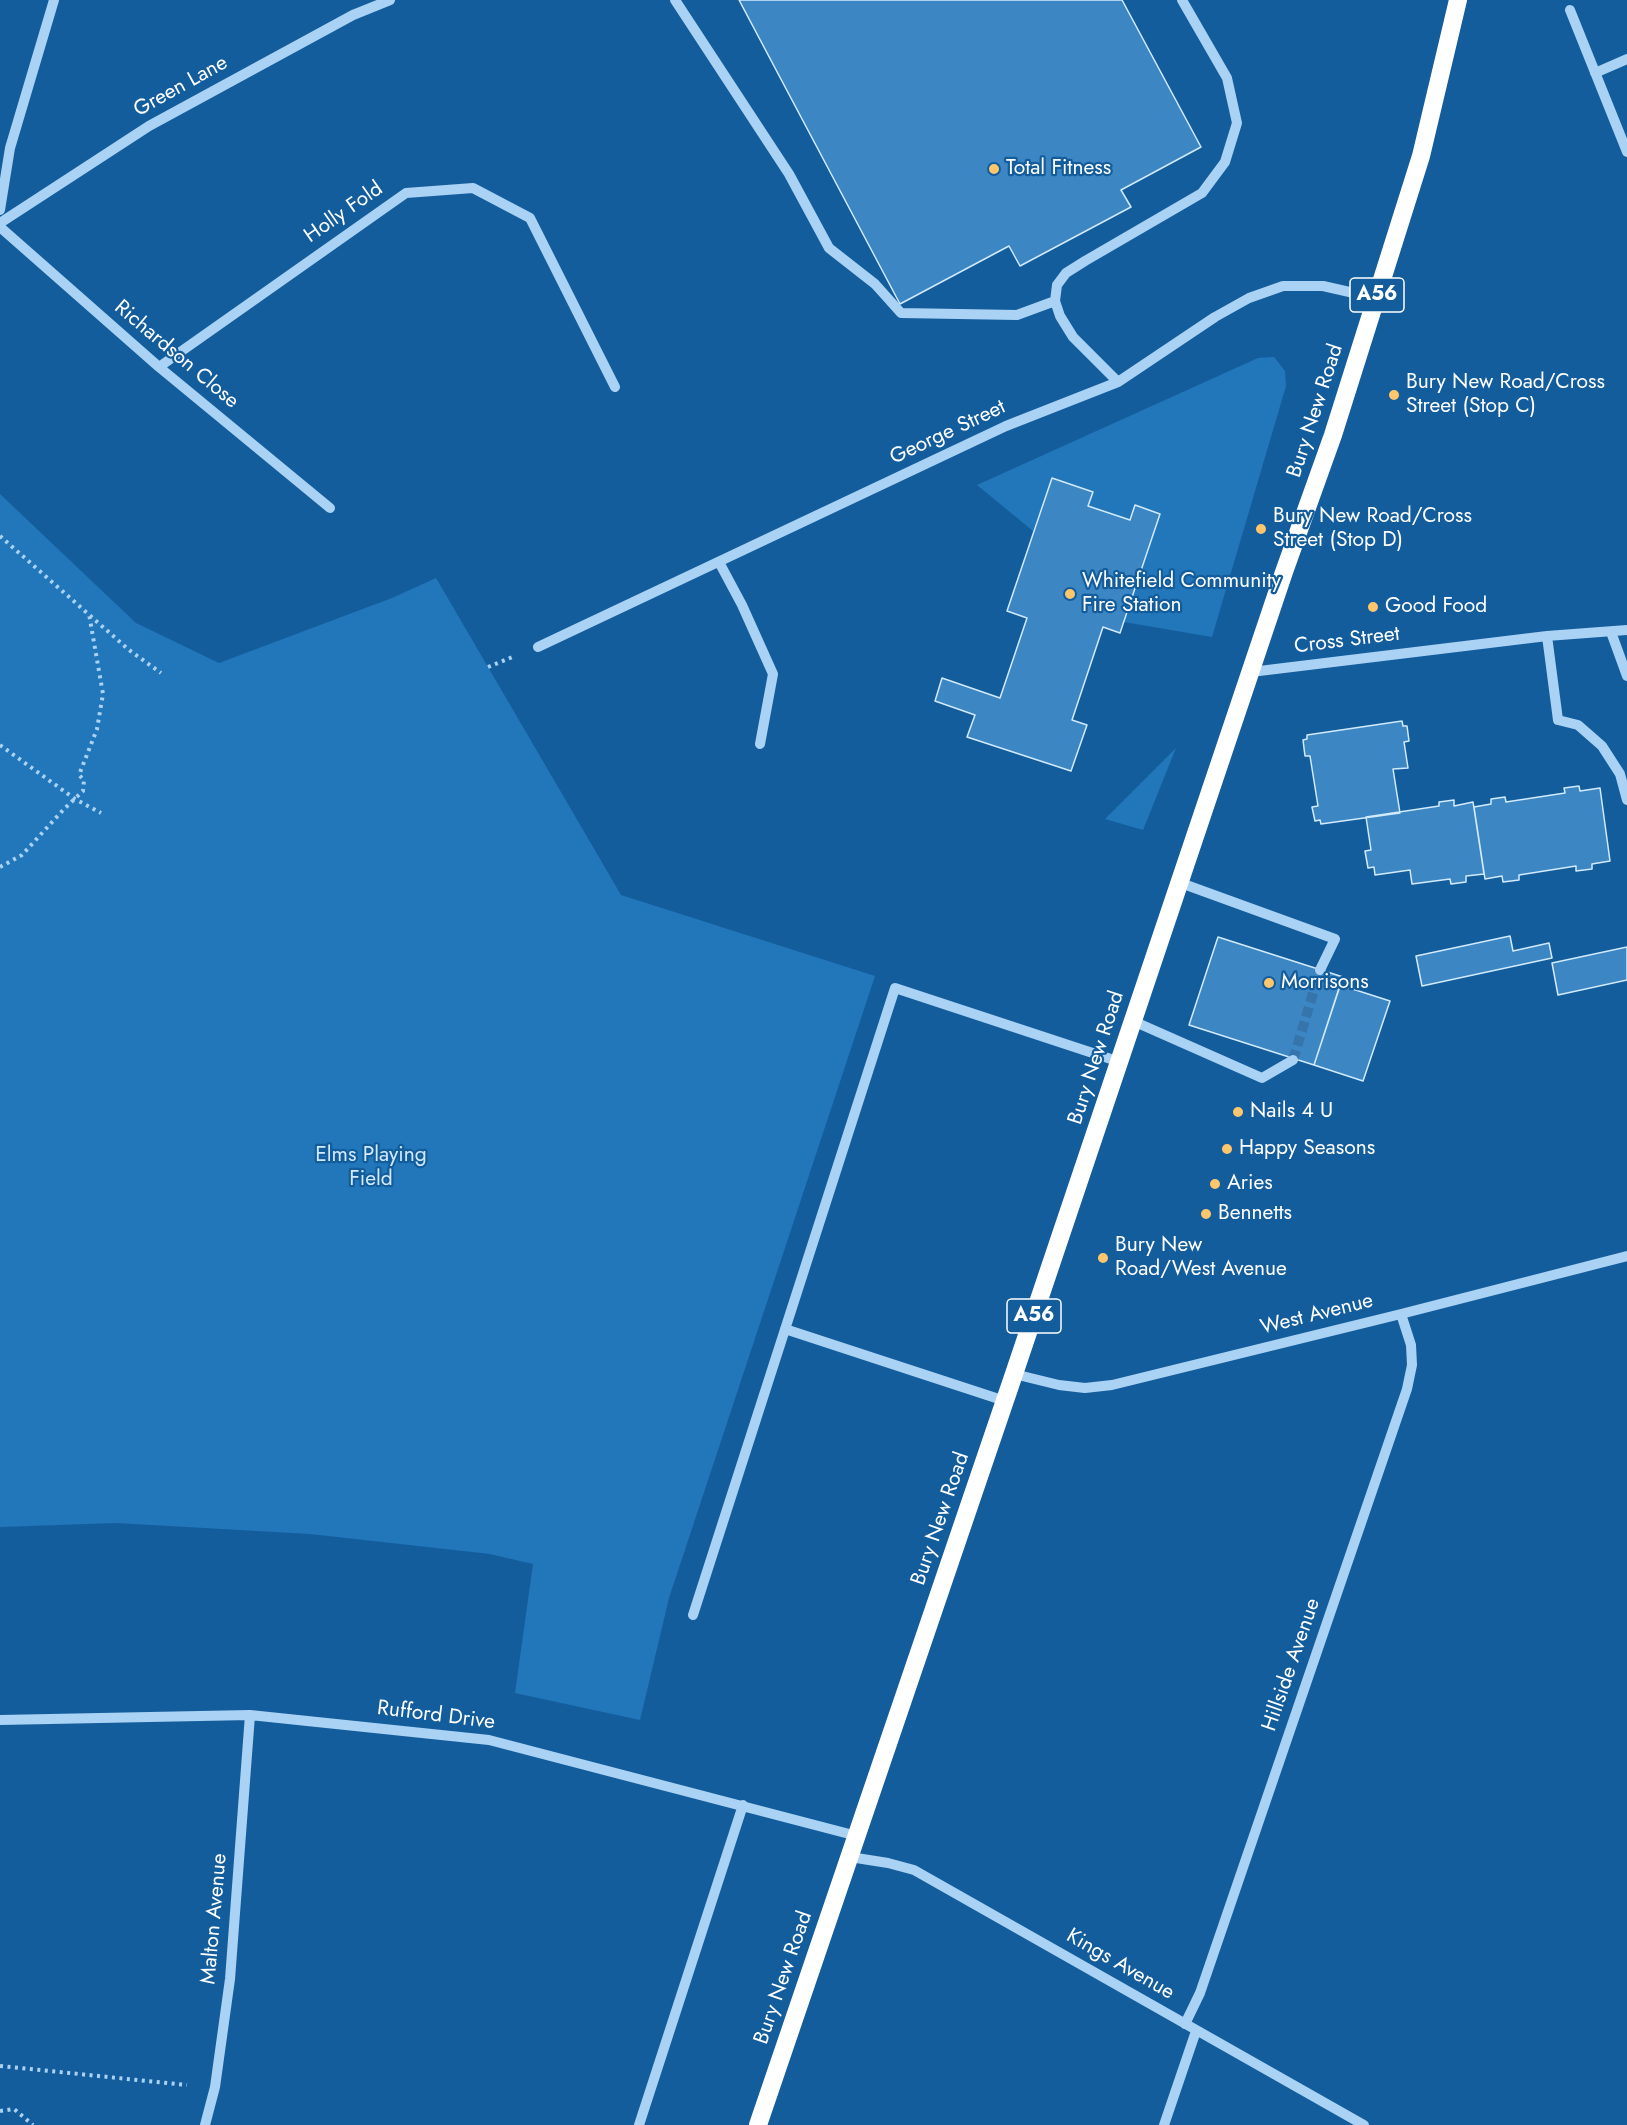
<!DOCTYPE html>
<style>
body{margin:0}
canvas{display:block;background:#135d9d}
</style>
<canvas width="1627" height="2125"></canvas>
<script>
const context = document.querySelector('canvas').getContext('2d');
context.lineJoin = 'round';
function fillPath(path, color) { context.fillStyle = color; context.fill(path, 'evenodd'); }
const poly = rows => new Path2D(rows.map(r => 'M' + r).join(''));
function strokePath(path, color, width, dash) { context.strokeStyle = color; context.lineWidth = width; context.lineCap = dash ? 'butt' : 'round'; context.setLineDash(dash || []); context.stroke(path); }
function write(font, color, halo, rows, align = 'center') {
  context.font = font + ' Jost,sans-serif'; context.lineWidth = 4.5; context.setLineDash([]); context.textBaseline = 'middle'; context.strokeStyle = halo; context.fillStyle = color; for (const [text, x, y, turn = 0] of rows) {
    context.save(); context.translate(x, y); context.rotate((+turn || 0) * Math.PI / 180); context.textAlign = isNaN(turn) ? turn : align; if (halo) context.strokeText(text, 0, 0); context.fillText(text, 0, 0); context.restore();
  }
}
const green = poly([
 [1274,357,1285,371,1286,386,1212,637,1124,622,1160,514,1135,506,1130,520,1088,506,1092,492,1052,478,1033,531,977,485,1258,358],
 [0,494,136,623,219,663,392,598,436,578,621,895,875,976,669,1598,640,1720,515,1693,533,1564,490,1554,310,1534,116,1523,0,1527],
 [1176,748,1143,830,1105,819]
]);
const building = poly([
 [739,0,1122,0,1201,147,1121,190,1131,207,1020,266,1009,246,900,304,739,0],
 [1052,478,1093,492,1088,506,1130,520,1135,505,1160,514,1120,633,1103,627,1072,720,1087,725,1071,771,967,737,975,715,935,701,942,678,1000,698,1027,618,1007,611,1052,478],
 [1402,721,1403,726,1407,726,1409,741,1404,742,1408,768,1393,769,1400,813,1321,824,1320,820,1315,821,1312,807,1318,806,1310,756,1305,756,1303,740,1307,739,1307,735,1402,721],
 [1579,786,1580,791,1600,788,1610,861,1592,864,1592,869,1576,871,1576,866,1519,875,1519,880,1503,882,1502,876,1485,879,1474,807,1491,804,1491,799,1505,797,1506,802,1565,793,1564,788,1579,786],
 [1454,800,1454,806,1473,802,1484,874,1466,876,1466,882,1451,884,1450,879,1412,884,1410,870,1375,875,1374,867,1368,868,1365,851,1371,850,1366,817,1439,806,1439,802,1454,800],
 [1510,936,1513,951,1549,943,1552,958,1422,986,1416,956,1510,936],
 [1218,937,1343,977,1314,1065,1189,1025,1218,937],
 [1627,947,1627,980,1558,995,1552,963,1627,947],
 [1340,985,1390,1001,1363,1081,1314,1065,1340,985]
]);
const minorTunnel = poly([
 [1293,1060,1320,970]
]);
const path = poly([
 [0,536,129,650,161,673],
 [488,667,515,656],
 [0,745,75,799,101,813],
 [0,867,22,855,64,809,83,791,84,780,79,775,97,729,103,694,89,614],
 [0,2066,187,2085],
 [0,2111,14,2109,33,2125]
]);
const minor = poly([
 [675,0,789,174,829,248,875,284,901,313,1017,315,1055,301],
 [1570,10,1627,152],
 [1595,73,1627,59],
 [0,210,10,148,54,0],
 [0,223,149,126,353,15,390,0],
 [0,227,159,367,330,508],
 [159,367,406,193,473,188,530,218,615,387],
 [1118,382,1073,337,1060,316,1055,301,1057,285,1066,273,1085,261,1202,193,1225,162,1237,123,1227,78,1182,0],
 [719,562,742,605,773,674,760,744],
 [1611,632,1627,676],
 [1547,636,1558,720,1578,725,1602,746,1620,774,1627,800],
 [538,647,1006,426,1118,382,1215,317,1249,298,1283,286,1323,286,1376,298],
 [1251,672,1547,636,1627,630],
 [1178,882,1335,939,1320,970],
 [1133,1021,1262,1078,1293,1060],
 [785,1329,1005,1401],
 [1014,1374,1059,1385,1085,1388,1112,1385,1401,1314,1627,1256],
 [693,1615,895,988,1120,1062],
 [0,1720,250,1715,489,1740,857,1836],
 [850,1857,888,1863,914,1870,1364,2125],
 [1185,2024,1200,1993,1407,1389,1412,1365,1411,1345,1401,1314],
 [205,2125,215,2087,230,1979,250,1715],
 [639,2125,743,1805],
 [1164,2125,1196,2031]
]);
const highway = poly([
 [758,2125,1014,1374,1284,572,1333,435,1421,156,1458,0]
]);
const markers = [
 [994,169,6,"#ffc66c"],
 [1394,395,6,"#ffc66c"],
 [1261,529,6,"#ffc66c"],
 [1070,594,6,"#ffc66c"],
 [1373,607,6,"#ffc66c"],
 [1269,983,6,"#ffc66c"],
 [1238,1112,6,"#ffc66c"],
 [1227,1149,6,"#ffc66c"],
 [1215,1184,6,"#ffc66c"],
 [1206,1214,6,"#ffc66c"],
 [1103,1258,6,"#ffc66c"]
];
const shields = [
 [1377,295,54],
 [1034,1316,54]
];
const shieldNames = [
 ["A56",1377,295],
 ["A56",1034,1316]
];
const streetNames = [
 ["Green Lane",181,87,-29],
 ["Holly Fold",344,213,-35],
 ["Richardson Close",176,355,40],
 ["Bury New Road",1316,411,-72],
 ["George Street",948,433,-25],
 ["Cross Street",1347,641,-7],
 ["Bury New Road",1097,1058,-72],
 ["West Avenue",1317,1315,-14],
 ["Bury New Road",941,1519,-71],
 ["Hillside Avenue",1292,1665,-71],
 ["Rufford Drive",436,1716,7],
 ["Malton Avenue",215,1919,-85],
 ["Kings Avenue",1120,1965,30],
 ["Bury New Road",784,1978,-71]
];
const poiNames = [
 ["Total Fitness",1006,169],
 ["Bury New Road/Cross",1406,383],
 ["Street (Stop C)",1406,407],
 ["Bury New Road/Cross",1273,517],
 ["Street (Stop D)",1273,541],
 ["Whitefield Community",1082,582],
 ["Fire Station",1082,606],
 ["Good Food",1385,607],
 ["Morrisons",1281,983],
 ["Nails 4 U",1250,1112],
 ["Happy Seasons",1239,1149],
 ["Aries",1227,1184],
 ["Bennetts",1218,1214],
 ["Bury New",1115,1246],
 ["Road/West Avenue",1115,1270]
];
const parkNames = [
 ["Elms Playing",371,1156],
 ["Field",371,1180]
];
fillPath(green, '#2276ba');
fillPath(building, '#3c86c4');
strokePath(building, '#d2eafd', 1.5);
strokePath(minorTunnel, '#3675ac', 10, [10, 5]);
strokePath(path, '#a9d2f4', 4, [3, 4.5]);
strokePath(minor, '#a9d2f4', 10);
strokePath(highway, '#fff', 18);
for (const [x, y, r, color] of markers) { const dot = new Path2D(); dot.arc(x, y, r, 0, 2 * Math.PI); context.fillStyle = color; context.fill(dot); strokePath(dot, '#135d9d', 2); }
for (const [x, y, w] of shields) { const box = new Path2D(); box.roundRect(x - w / 2, y - 17, w, 34, 4.5); context.fillStyle = '#135d9d'; context.fill(box); strokePath(box, '#fff', 1.5); }
write('bold 20px', '#fff', null, shieldNames);
write('21px', '#fff', '#135d9d', streetNames);
write('21px', '#fff', '#135d9d', poiNames, 'left');
write('21px', '#d2eafd', '#135d9d', parkNames);
</script>
